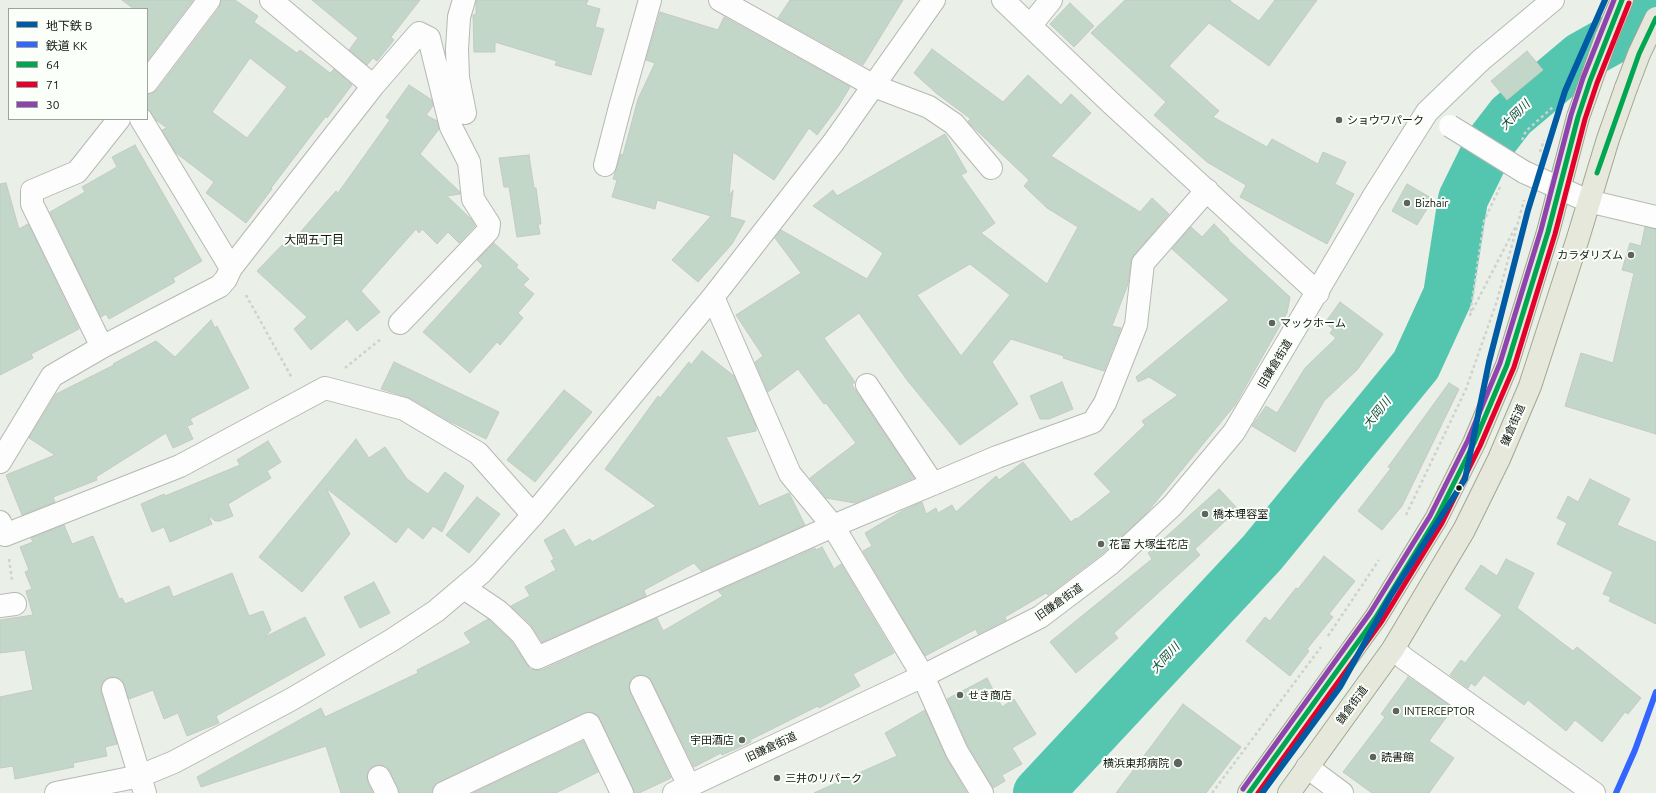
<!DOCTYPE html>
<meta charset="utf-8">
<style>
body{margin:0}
#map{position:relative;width:1656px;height:793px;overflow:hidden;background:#eaf0e8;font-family:Ubuntu,"Noto Sans JP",sans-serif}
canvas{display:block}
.legend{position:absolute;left:8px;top:8px;width:140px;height:112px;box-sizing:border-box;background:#fbfff9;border:1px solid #9ea29d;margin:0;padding:5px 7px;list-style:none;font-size:12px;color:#131712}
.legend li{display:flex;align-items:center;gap:8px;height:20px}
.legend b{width:20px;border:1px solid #9ea29d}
</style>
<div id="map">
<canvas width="1656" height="793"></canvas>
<ul class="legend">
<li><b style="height:5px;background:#005ba5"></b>地下鉄 B</li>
<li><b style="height:5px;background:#36f"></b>鉄道 KK</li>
<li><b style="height:5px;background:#00a651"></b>64</li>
<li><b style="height:5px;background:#e4002b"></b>71</li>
<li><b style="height:5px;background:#8e44ad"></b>30</li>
</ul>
</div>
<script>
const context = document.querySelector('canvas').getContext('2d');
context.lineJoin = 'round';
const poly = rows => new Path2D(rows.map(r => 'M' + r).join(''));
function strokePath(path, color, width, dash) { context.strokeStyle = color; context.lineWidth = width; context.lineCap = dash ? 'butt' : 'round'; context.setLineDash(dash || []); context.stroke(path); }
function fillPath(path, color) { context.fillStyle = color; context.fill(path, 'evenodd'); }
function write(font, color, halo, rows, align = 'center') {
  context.font = font + ' Ubuntu,"Noto Sans JP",sans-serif'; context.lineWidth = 4; context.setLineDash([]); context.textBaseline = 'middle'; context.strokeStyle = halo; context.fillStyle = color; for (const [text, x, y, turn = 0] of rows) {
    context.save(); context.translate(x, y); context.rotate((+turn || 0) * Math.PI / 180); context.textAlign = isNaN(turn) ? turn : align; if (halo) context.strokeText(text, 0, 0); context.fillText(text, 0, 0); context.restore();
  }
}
const river = poly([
 [1038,793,1262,553,1416,365,1448,295,1463,199,1491,142,1511,116,1581,57,1656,15]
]);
const building = poly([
 [122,0,193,0,147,61,147,9,134,9,122,0],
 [221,0,235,0,258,16,254,22,297,53,300,50,330,73,334,69,352,85,327,118,326,116,271,188,272,189,246,223,206,193,214,182,176,153,162,130,167,128,156,120,147,108,147,94,152,93,157,90,219,8,221,0],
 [250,58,287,87,247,138,212,112,250,58],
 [312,0,420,0,391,37,394,40,377,61,373,58,367,65,349,50,358,38,312,0],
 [476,0,588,0,586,5,600,9,595,27,604,29,591,75,555,65,557,61,495,42,495,52,474,52,473,15,476,14,476,0],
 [790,0,903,0,863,65,778,18,790,0],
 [1125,0,1231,0,1230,1,1259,21,1275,0,1317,0,1269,66,1209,23,1169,66,1219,111,1213,117,1267,147,1272,139,1318,164,1323,152,1346,162,1335,184,1354,194,1327,244,1240,197,1246,185,1207,162,1154,115,1166,102,1091,33,1125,0],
 [1070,3,1094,26,1074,47,1050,24,1070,3],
 [660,12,718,30,724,17,850,87,838,107,817,135,809,128,774,180,733,152,729,196,733,190,730,217,745,221,732,244,698,282,672,260,711,216,657,200,655,209,612,197,617,180,613,179,615,173,621,154,623,155,638,99,655,63,646,60,660,12],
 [932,49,1003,102,1028,75,1061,105,1071,94,1091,113,1051,156,1140,212,1152,198,1169,214,1134,255,1131,261,1128,284,1112,326,1121,328,1104,371,1063,358,1064,356,1011,339,992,362,1018,404,960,445,907,380,859,313,824,338,855,382,852,385,914,478,855,503,826,498,810,478,856,443,826,403,824,404,798,369,768,392,755,362,763,356,736,315,801,273,775,238,781,230,867,279,883,253,813,206,833,190,837,196,945,134,967,172,961,175,995,223,981,233,1047,284,1078,227,1047,208,1024,186,1029,180,971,125,968,121,971,119,936,93,914,73,932,49],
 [970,264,1010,295,961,356,917,295,970,264],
 [1527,51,1543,70,1507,100,1491,81,1527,51],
 [409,85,432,100,433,106,426,115,437,121,439,129,420,154,460,192,460,194,447,196,471,219,475,226,459,243,448,232,437,244,422,229,419,233,416,229,361,291,380,312,357,331,347,319,311,350,294,329,307,317,257,271,287,240,291,243,336,191,338,193,390,120,386,117,409,85],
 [135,145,202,261,173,278,175,282,109,319,106,314,101,317,50,212,85,192,82,187,117,167,112,157,135,145],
 [529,155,534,188,536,188,541,224,538,224,540,234,517,237,509,187,504,187,499,158,529,155],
 [6,183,19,229,28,224,79,329,31,354,33,358,0,375,0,184,6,183],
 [1407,184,1433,199,1417,225,1392,211,1407,184],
 [1214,224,1229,239,1228,240,1290,297,1287,313,1235,405,1145,515,1102,554,1048,595,1046,593,1005,617,1006,620,978,634,976,629,925,656,863,551,872,546,865,533,902,511,922,502,926,514,936,508,938,513,952,505,956,512,996,476,999,480,1023,462,1071,522,1076,518,1077,519,1111,492,1094,474,1145,425,1142,421,1178,395,1149,377,1138,382,1136,377,1229,300,1172,249,1191,227,1202,237,1214,224],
 [1645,227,1656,229,1656,434,1565,406,1581,353,1613,363,1634,273,1622,270,1630,243,1641,246,1645,227],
 [494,243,518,265,516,267,529,279,523,285,534,294,518,313,523,318,500,345,497,342,470,373,423,332,483,266,477,260,494,243],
 [1340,302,1383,334,1357,370,1324,401,1295,452,1252,426,1266,406,1277,413,1305,368,1336,338,1330,333,1333,329,1325,323,1340,302],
 [211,320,215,328,217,326,249,388,190,419,193,424,187,426,193,439,173,448,166,433,96,477,97,480,53,497,55,502,22,515,6,475,55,455,29,438,56,394,114,365,113,364,156,341,175,357,211,320],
 [702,351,734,376,756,426,756,431,726,437,759,506,789,493,805,525,701,571,694,563,644,590,646,596,542,642,531,625,511,606,530,596,525,587,556,570,551,561,554,559,544,540,564,529,575,547,590,539,592,542,656,506,605,469,658,396,660,398,689,362,691,365,702,351],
 [394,362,499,412,486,439,447,420,410,398,381,389,394,362],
 [1062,382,1073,409,1049,419,1040,419,1030,396,1062,382],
 [1449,383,1459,389,1402,506,1382,530,1358,511,1391,468,1388,467,1449,383],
 [564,390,592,412,535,482,507,460,564,390],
 [356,439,369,458,385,447,407,479,428,494,445,472,464,486,442,532,433,526,423,539,408,527,396,543,326,488,350,534,302,592,259,557,356,439],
 [268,441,281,462,267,471,271,478,228,504,233,516,220,521,215,521,208,515,212,524,170,542,164,527,152,532,141,504,164,494,165,496,240,465,237,460,268,441],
 [1590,479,1630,499,1617,525,1656,542,1656,624,1609,601,1611,597,1603,594,1613,572,1557,544,1567,523,1557,518,1568,496,1578,502,1590,479],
 [1219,489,1238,509,1195,549,1200,555,1114,633,1118,638,1076,673,1050,642,1152,559,1148,553,1219,489],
 [477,497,500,514,469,553,446,535,477,497],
 [64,525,72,544,93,536,119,599,122,598,125,604,169,586,173,597,232,573,249,616,263,611,271,630,265,637,305,617,325,655,216,716,219,723,187,736,178,713,164,719,153,690,129,699,122,680,116,677,109,677,104,680,101,686,101,692,117,744,105,747,107,756,73,763,74,767,15,779,13,766,0,768,0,697,33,690,25,650,0,653,0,620,33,615,26,591,32,589,25,572,29,570,20,547,33,542,31,538,64,525],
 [822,547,834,569,841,564,894,653,853,674,860,686,819,708,818,706,750,740,751,742,722,755,721,753,694,767,652,682,648,677,642,675,635,676,631,680,629,686,630,692,671,778,639,793,635,793,600,719,596,714,590,712,584,713,439,782,434,786,432,793,399,793,390,771,386,766,379,765,373,766,368,770,367,776,368,783,373,793,341,793,326,746,201,787,197,777,321,708,325,717,418,673,417,670,471,643,464,633,488,619,512,642,530,669,536,670,542,670,657,618,663,631,723,596,718,591,815,548,816,550,822,547],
 [1324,556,1355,581,1329,614,1333,617,1307,649,1309,651,1290,676,1246,641,1265,617,1270,621,1296,588,1298,589,1324,556],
 [1506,559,1534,573,1517,608,1573,651,1577,647,1641,698,1628,714,1625,712,1602,742,1575,720,1566,731,1528,700,1524,705,1484,675,1475,686,1471,683,1468,688,1450,675,1461,660,1465,663,1502,615,1465,589,1481,565,1497,576,1506,559],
 [374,582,390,613,360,628,344,597,374,582],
 [1408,677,1453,708,1429,741,1454,758,1429,793,1372,793,1343,772,1385,717,1381,714,1408,677],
 [987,678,1002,707,1014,699,1036,734,1012,748,1022,764,1002,775,1005,781,993,788,968,746,947,699,987,678],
 [1183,704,1241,747,1206,793,1116,793,1183,704],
 [925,710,946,757,967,793,814,793,897,756,885,733,925,710],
 [583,741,598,772,556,793,473,793,583,741]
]);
const path = poly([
 [1522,140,1526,131,1553,107],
 [1540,152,1544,140],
 [1500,187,1484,221,1470,315,1516,226],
 [246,295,292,378],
 [345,368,382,338],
 [1406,515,1466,389,1497,301,1524,200],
 [9,559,12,580],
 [1328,636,1379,560],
 [1212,793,1321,647]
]);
const minor = poly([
 [464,0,459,17,457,49,458,78,465,113],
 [720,0,874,86,929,107,954,124,991,168],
 [1003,0,1111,103,1318,293],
 [1030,26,1051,0],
 [147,82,209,0],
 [373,86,419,33,429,38,451,127,469,162,473,199,489,224,488,231,400,323],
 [141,119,231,268],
 [605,165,620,107,650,0],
 [1524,172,1588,201,1656,217],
 [713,297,790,474,833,526,923,676,957,752,982,793],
 [102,347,32,204,32,191,77,172,119,119],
 [867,385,933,484],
 [0,462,52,376,102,347,220,286,226,279,231,268,373,86,271,0],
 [0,522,5,535,180,466,325,388,404,409,478,453,533,515],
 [464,588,498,611,522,634,537,658,833,526,997,457,1093,422,1105,403,1136,325,1143,263,1207,190],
 [0,606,15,604],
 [1393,649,1405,659,1594,793],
 [641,687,689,786],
 [113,689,145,793],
 [1307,767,1342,793],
 [379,777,387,793],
 [56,793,140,776,174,762,292,699,392,640,436,611,482,572,533,515,713,297,833,143,934,0],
 [444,793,589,724,622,793],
 [674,793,923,676,1040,617,1110,564,1172,506,1234,432,1372,199,1427,112,1481,60,1553,0]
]);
const major = poly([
 [1606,38,1622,0],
 [1249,793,1376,617,1436,519,1474,443,1507,365,1548,232,1578,117],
 [1289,793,1393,649,1464,530,1499,459,1530,386,1578,238,1608,139,1626,88]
]);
const minorBridge = poly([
 [1450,126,1524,172]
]);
const majorBridge = poly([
 [1626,88,1639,54,1656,18],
 [1578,117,1606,38]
]);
const bus1 = poly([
 [1597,173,1639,54,1656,18],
 [1249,793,1376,617,1436,519,1474,443,1507,365,1548,232,1578,117,1590,81,1622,0]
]);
const bus2 = poly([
 [1258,793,1382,621,1442,523,1480,446,1514,367,1555,234,1585,119,1597,83,1629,3]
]);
const bus3 = poly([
 [1243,789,1370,613,1430,516,1468,440,1500,363,1541,230,1571,115,1583,78,1614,0]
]);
const rail1 = poly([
 [1616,793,1635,750,1656,692]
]);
const metro1 = poly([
 [1262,793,1340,687,1390,597,1465,479,1489,362,1528,210,1565,91,1605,0]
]);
const markers = [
 [1339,120,4,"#5e635d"],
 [1407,203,4,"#5e635d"],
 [1631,255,4,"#5e635d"],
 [1272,323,4,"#5e635d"],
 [1459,488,3.5,"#131712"],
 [1205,514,4,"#5e635d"],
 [1101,544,4,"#5e635d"],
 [960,695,4,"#5e635d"],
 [1396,711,4,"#5e635d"],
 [742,740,4,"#5e635d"],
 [1373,757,4,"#5e635d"],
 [1178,763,5,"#5e635d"],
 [777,778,4,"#5e635d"]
];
const poiNames = [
 ["ショウワパーク",1347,120],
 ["Bizhair",1415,203],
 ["カラダリズム",1623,255,"right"],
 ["マックホーム",1280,323],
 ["橋本理容室",1213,514],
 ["花富 大塚生花店",1109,544],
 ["せき商店",968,695],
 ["INTERCEPTOR",1404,711],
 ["宇田酒店",734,740,"right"],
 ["読書館",1381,757],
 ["横浜東邦病院",1169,763,"right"],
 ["三井のリパーク",785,778]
];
const streetNames = [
 ["旧鎌倉街道",1275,364,-59],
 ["鎌倉街道",1513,425,-67],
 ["旧鎌倉街道",1059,602,-35],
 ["鎌倉街道",1352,705,-54],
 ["旧鎌倉街道",771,747,-25]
];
const waterNames = [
 ["大岡川",1515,115,-45],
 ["大岡川",1377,413,-51],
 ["大岡川",1165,658,-47]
];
const neighbourhoodNames = [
 ["大岡五丁目",314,240]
];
strokePath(river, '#54c5af', 50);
fillPath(building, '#c2d7c8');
strokePath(building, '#c4c9c4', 1);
strokePath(minor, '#b5b9b3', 24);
strokePath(major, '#a1a790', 24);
strokePath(path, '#cfd1ce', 2.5, [3, 3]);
strokePath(minor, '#fcfdfc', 22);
strokePath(major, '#e6e8dc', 22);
strokePath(minorBridge, '#b5b9b3', 24, []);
strokePath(majorBridge, '#a1a790', 24, []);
strokePath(minorBridge, '#fcfdfc', 22);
strokePath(majorBridge, '#e6e8dc', 22);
strokePath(bus1, '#00a651', 5);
strokePath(bus2, '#e4002b', 5);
strokePath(bus3, '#8e44ad', 5);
strokePath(rail1, '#36f', 6);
strokePath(metro1, '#005ba5', 6);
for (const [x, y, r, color] of markers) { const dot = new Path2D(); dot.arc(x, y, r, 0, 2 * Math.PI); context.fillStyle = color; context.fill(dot); strokePath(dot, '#fbfff9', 1.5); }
write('11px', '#131712', '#fbfff9', poiNames, 'left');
write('11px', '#131712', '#fbfff9', streetNames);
write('italic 12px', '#124d40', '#fbfff9', waterNames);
write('12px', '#131712', '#fbfff9', neighbourhoodNames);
</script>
